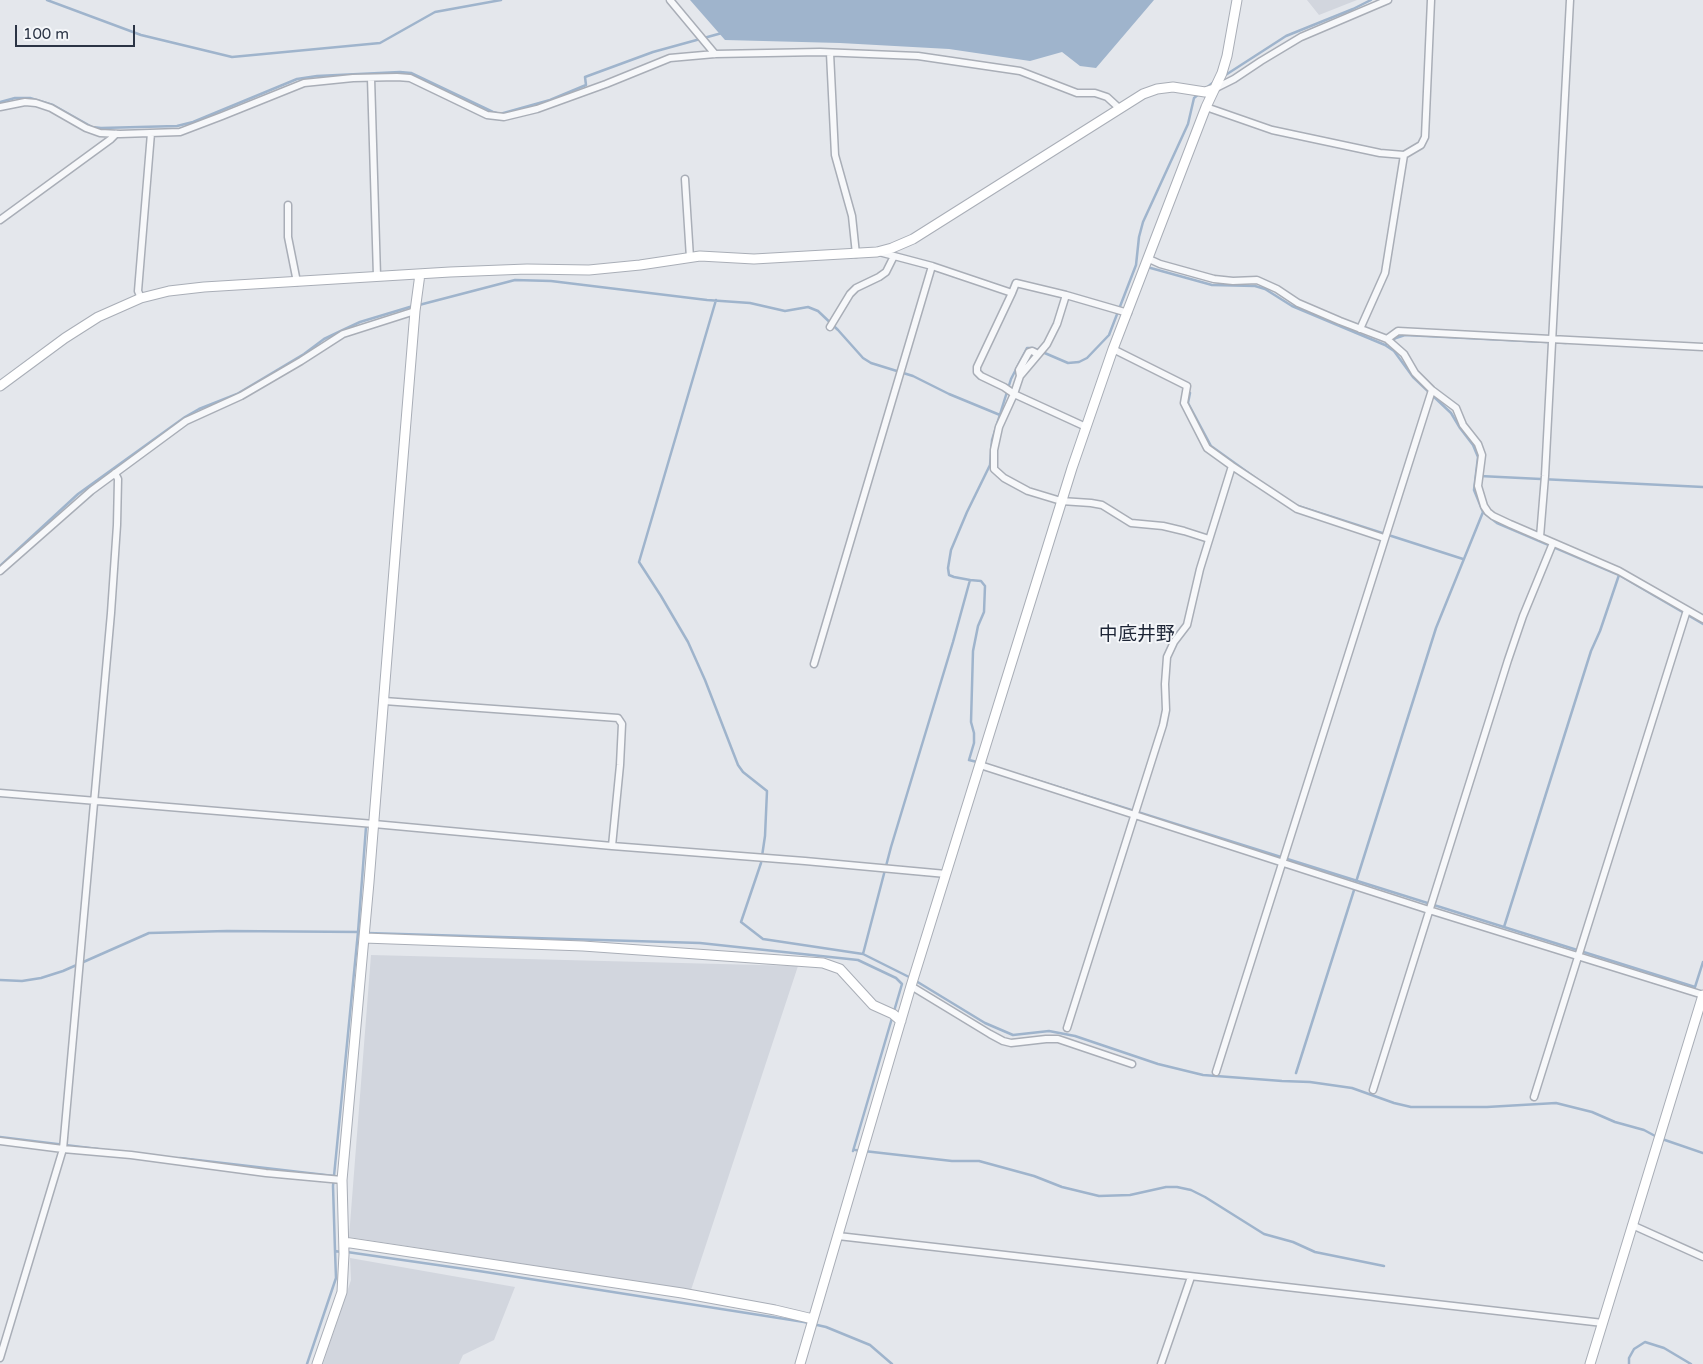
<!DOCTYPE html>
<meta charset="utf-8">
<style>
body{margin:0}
#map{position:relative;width:1703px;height:1364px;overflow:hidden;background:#e4e7ec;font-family:"Varela Round",sans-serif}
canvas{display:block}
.scale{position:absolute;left:15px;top:25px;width:120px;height:22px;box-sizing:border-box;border:2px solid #2b3445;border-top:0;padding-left:6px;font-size:15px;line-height:18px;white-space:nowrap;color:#2b3445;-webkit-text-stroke:4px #f4f6f9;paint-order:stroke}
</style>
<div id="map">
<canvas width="1703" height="1364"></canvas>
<div class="scale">100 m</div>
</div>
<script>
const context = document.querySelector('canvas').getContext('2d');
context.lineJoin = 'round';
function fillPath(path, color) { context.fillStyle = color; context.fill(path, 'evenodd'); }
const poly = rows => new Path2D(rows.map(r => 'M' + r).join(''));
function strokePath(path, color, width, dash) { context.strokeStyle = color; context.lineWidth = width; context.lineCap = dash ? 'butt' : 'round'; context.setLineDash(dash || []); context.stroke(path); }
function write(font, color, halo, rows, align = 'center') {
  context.font = font + ' "Varela Round","Noto Sans JP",sans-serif'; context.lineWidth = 4; context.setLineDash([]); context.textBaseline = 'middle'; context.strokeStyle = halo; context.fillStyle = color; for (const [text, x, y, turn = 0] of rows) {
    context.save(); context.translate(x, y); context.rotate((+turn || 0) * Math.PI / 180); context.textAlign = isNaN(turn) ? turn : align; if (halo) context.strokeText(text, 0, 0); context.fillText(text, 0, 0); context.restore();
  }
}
const built = poly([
 [1307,0,1357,0,1319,15],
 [371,955,798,966,691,1290,349,1237],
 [350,1258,515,1287,494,1340,463,1355,459,1364,323,1364,351,1280]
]);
const water = poly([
 [690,0,1154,0,1096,68,1080,66,1062,52,1030,61,949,49,840,43,725,40]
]);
const stream = poly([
 [47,0,141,35,232,57,380,43,435,12,501,0],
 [1224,76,1286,36,1353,9,1371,0],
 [1205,89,1215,81],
 [0,102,15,98,30,98,53,105,92,127,101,128,177,126,193,122,297,79,317,76,400,72,411,73,493,112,500,114,550,100,586,85,585,77,653,52,722,33],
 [1147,267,1212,285,1255,286,1265,289,1292,306,1385,345,1394,351,1413,377,1451,413,1460,428,1473,445,1478,457,1474,490,1483,512,1497,523,1619,575,1703,624],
 [716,300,639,562,661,596,688,642,705,680,738,765,743,772,767,791,765,836,761,863,741,922,763,939,863,954,911,978],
 [419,305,515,280,551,281,707,300,750,303,785,311,808,307,818,311,838,330,863,358,871,363,913,376,949,394,1000,415],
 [1385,345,1396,338,1405,335,1566,343],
 [1190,393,1188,403,1211,446,1257,479],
 [1480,476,1703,487],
 [1295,505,1463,559],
 [0,566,78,494,185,417,199,409,237,394,304,354,324,339,345,329,360,322,413,306],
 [970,580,981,581,985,586,984,612,978,626,973,651,971,722,974,733,974,743,969,760,977,762],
 [1023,776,1695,987,1703,962],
 [1356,882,1436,628,1483,512],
 [1504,927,1591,651,1600,631,1619,575],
 [367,933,700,943,858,960,896,978,902,984,853,1151],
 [863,954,891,847,953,642,970,580,954,577,949,575,948,568,951,550,967,512,990,465,992,440,1011,379,1027,348,1033,348,1068,363,1079,362,1087,358,1109,335,1136,265,1139,237,1143,222,1188,124,1194,98,1199,94],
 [0,980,22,981,41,978,63,971,149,933,227,931,362,932],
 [916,981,985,1023,1013,1035,1049,1031,1075,1036,1158,1064,1203,1075,1282,1081,1310,1082,1352,1088,1394,1103,1411,1107,1487,1107,1556,1103,1592,1112,1615,1122,1644,1130,1657,1137],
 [1296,1073,1355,887],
 [0,1137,98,1149],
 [1662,1139,1703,1153],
 [855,1150,952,1161,979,1161,1034,1176,1062,1187,1099,1196,1130,1195,1166,1187,1177,1187,1191,1190,1205,1197,1264,1234,1293,1242,1315,1252,1384,1266],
 [180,1158,334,1176],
 [335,1251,333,1186,358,932,366,827],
 [347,1252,479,1271,804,1322,826,1327,870,1345,892,1364],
 [307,1364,336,1278,335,1251,341,1252],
 [1629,1364,1629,1358,1634,1349,1645,1342,1664,1348,1691,1364]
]);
const street = poly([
 [670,0,715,54],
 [830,53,835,155,852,216,856,254],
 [371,78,377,276],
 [1214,89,1234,79,1261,61,1301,37,1388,0],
 [0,107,25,102,36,103,51,108,86,128,100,133,120,134,180,132,222,116,304,83,353,78,397,77,410,78,487,115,504,117,537,109,606,84,670,58,715,54,820,52,918,56,1020,71,1077,93,1095,93,1107,97,1119,108],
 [1206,107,1272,130,1380,153,1404,155,1421,145,1425,137,1431,0],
 [685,179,690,258],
 [288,205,288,237,297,282],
 [0,220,111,139,116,134],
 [879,252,932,266,1012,293,1016,283,1066,295,1128,313],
 [1149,259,1160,264,1214,279,1233,281,1257,280,1277,289,1298,303,1340,321,1387,339,1404,354,1415,373,1432,390,1456,408,1463,425,1478,444,1482,455,1478,486,1484,506,1488,512,1493,516,1510,524,1619,571,1703,619],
 [1012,293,977,367,977,372,981,376,1004,387,1014,394,1086,427],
 [1066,295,1057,324,1047,344,1020,376,1014,394,999,427,994,450,994,469,1004,478,1028,491,1061,501,1091,503,1102,505,1131,523,1163,526,1184,531,1209,539],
 [141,298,138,291,151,133],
 [830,327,850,294,856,288,879,277,886,272,894,256],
 [1360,329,1385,273,1404,155],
 [1387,339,1398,331,1703,347],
 [1113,349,1187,386,1184,403,1207,448,1232,466,1297,509,1384,538],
 [1020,376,1019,370,1029,352,1032,351,1038,354],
 [1540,537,1545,476,1570,0],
 [0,571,91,491,186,421,241,396,301,361,343,334,415,311],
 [814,664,932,266],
 [384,701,618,718,622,724,620,765,612,846],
 [980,765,1429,910,1703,995],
 [0,793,374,824,612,846,805,861,946,874],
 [911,986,990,1034,1003,1041,1011,1043,1046,1039,1058,1039,1132,1064],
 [1067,1028,1163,725,1166,710,1165,684,1167,657,1174,642,1187,625,1200,569,1232,466],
 [1216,1072,1432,390],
 [1373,1090,1508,660,1523,616,1553,543],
 [1534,1097,1687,610],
 [0,1141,63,1149,131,1155,266,1173,342,1180],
 [1632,1225,1703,1257],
 [838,1236,1603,1323],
 [0,1358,63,1149,111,613,117,525,118,479,115,473],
 [1161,1364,1191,1277]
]);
const secondary = poly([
 [0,386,65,338,98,317,141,298,169,291,204,287,450,272,527,269,589,270,640,265,700,256,754,259,877,252,892,248,913,239,1143,94,1157,89,1173,87,1205,92,1214,89],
 [364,938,583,946,823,963,840,969,873,1005,893,1014,901,1021],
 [344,1242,682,1293,775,1310,813,1319],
 [317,1364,342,1292,344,1254,342,1180,369,882,399,507,415,311,420,274],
 [800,1364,911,986,1072,468,1113,349,1206,107,1222,73,1227,56,1237,0],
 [1590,1364,1703,995]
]);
const quarterNames = [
 ["中底井野",1137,635]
];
fillPath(built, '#d2d6de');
fillPath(water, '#9fb4cc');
strokePath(stream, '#9fb4cc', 2.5);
strokePath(street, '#a9aeb7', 9);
strokePath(secondary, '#a9aeb7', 11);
strokePath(street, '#f7f8fa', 6);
strokePath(secondary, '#fff', 9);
write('19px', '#1d2536', '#f4f6f9', quarterNames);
</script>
